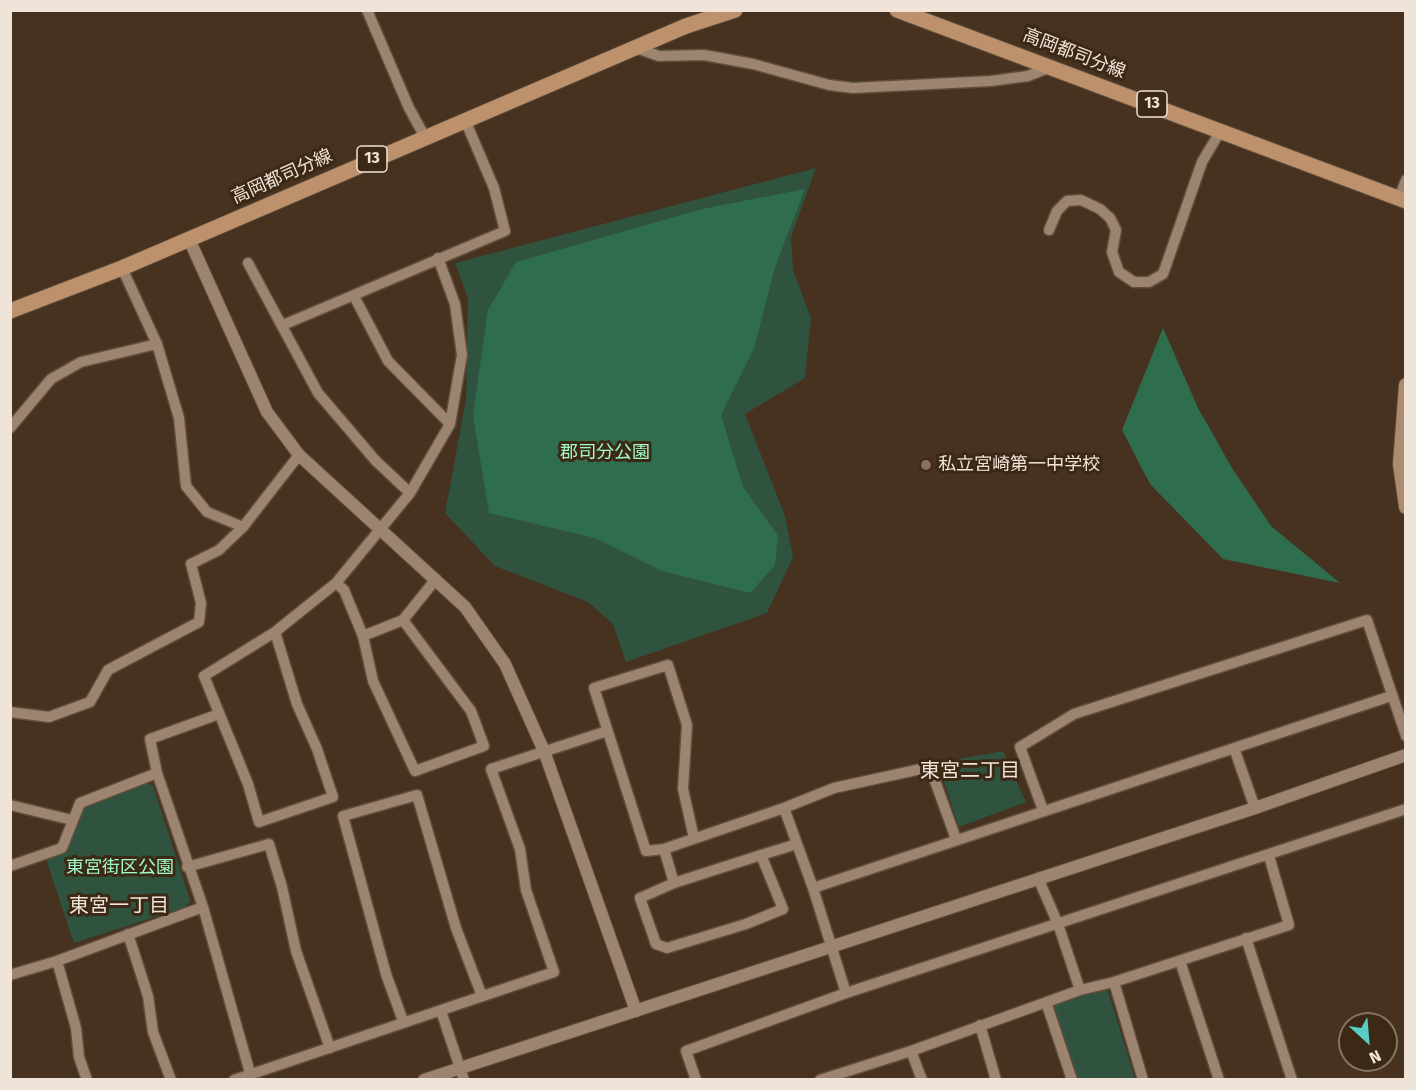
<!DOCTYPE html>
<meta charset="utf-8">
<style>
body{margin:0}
#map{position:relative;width:1416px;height:1090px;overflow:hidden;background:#46321f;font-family:"Fira Sans",sans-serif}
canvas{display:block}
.frame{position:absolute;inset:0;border:12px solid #f0e3d8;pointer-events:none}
.north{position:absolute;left:1338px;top:1012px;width:60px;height:60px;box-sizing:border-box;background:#3b2815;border:2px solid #837363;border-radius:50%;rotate:154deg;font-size:16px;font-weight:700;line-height:24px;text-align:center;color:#f0e3d8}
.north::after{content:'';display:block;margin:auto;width:21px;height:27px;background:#57cec1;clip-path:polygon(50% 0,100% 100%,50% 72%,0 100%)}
</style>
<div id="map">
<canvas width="1416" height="1090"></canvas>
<div class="frame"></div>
<div class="north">N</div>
</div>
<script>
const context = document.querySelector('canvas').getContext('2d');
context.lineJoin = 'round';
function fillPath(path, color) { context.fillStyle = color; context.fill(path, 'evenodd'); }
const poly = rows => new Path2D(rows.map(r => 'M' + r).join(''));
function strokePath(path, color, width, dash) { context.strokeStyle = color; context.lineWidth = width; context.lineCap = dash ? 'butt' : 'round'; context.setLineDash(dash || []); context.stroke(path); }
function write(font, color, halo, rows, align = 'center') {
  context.font = font + ' "Fira Sans","Noto Sans JP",sans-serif'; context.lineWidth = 6; context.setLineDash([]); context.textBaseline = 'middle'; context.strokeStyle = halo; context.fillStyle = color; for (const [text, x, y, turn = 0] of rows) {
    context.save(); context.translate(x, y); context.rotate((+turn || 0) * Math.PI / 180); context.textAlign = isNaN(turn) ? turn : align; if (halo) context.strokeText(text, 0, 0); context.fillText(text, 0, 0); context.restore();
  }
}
const green = poly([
 [816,168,791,237,793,270,811,318,805,378,745,414,785,516,793,557,767,613,626,662,613,624,588,602,495,566,445,513,466,400,468,299,455,263],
 [1003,751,1026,802,959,827,938,763],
 [147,783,153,786,190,900,186,907,74,943,46,859,65,851,82,808],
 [1102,986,1108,991,1135,1079,1077,1079,1052,1007,1057,1002]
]);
const forest = poly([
 [805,189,775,267,754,348,721,415,743,487,778,536,775,565,750,593,662,571,595,538,489,513,473,415,488,310,516,262,702,209],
 [1163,328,1198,408,1232,468,1271,526,1340,583,1223,559,1150,484,1122,430]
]);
const minor = poly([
 [367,10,409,108,425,137],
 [636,48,659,56,704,55,753,64,829,85,853,88,991,81,1028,76,1051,67],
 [1399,198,1406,180],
 [1049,230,1057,211,1067,201,1081,200,1100,209,1110,218,1116,230,1112,252,1119,272,1134,282,1149,282,1163,274,1202,162,1221,130],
 [248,263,318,393,375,460,410,493],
 [122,268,157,344,179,418,186,486,207,512,243,527],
 [354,296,388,361,450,424],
 [283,325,505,231,494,188,465,120],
 [10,428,51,379,81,362,157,344],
 [336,583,344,590,363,636,373,681,415,771,484,746,471,711,403,620],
 [275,632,297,704,317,749,333,797,259,822,248,784,204,676,275,632,336,583,410,493,450,424,462,355,455,304,438,258],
 [363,636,403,620,436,579],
 [10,712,49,717,90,702,108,670,199,622,201,603,191,564,219,550,243,527,299,455],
 [219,714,150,739,157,773,203,907,250,1073],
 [1234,748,1255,808],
 [10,805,72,820],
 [784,808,813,888,846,993],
 [1043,810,1020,747,1074,714,1367,620,1406,736],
 [694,838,683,789,687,725,668,665,594,688,646,851,664,849,784,808,834,788,930,767,956,839],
 [664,849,674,883],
 [761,855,783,909,746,924,667,948,656,944,640,898,674,883,761,855,797,844],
 [10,866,62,848,80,803,157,773],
 [187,867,269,844,282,887,296,951,330,1048],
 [1038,878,1058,924,1080,990],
 [813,888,1391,696],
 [128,934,148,996,153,1032,171,1080],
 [1246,938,1292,1080],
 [57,961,76,1028,79,1057,87,1080],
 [1180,961,1219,1080],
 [10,975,57,961,203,907],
 [1114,982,1143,1080],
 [1046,1002,1072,1080],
 [441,1011,464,1080],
 [403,1021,386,974,343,816,417,795,456,928,482,996],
 [980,1025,996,1080],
 [911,1051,922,1080],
 [234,1080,554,972,526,890,520,849,491,769,607,731],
 [696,1080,686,1051,846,993,1406,809],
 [820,1080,911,1051,1080,990,1114,982,1289,925,1269,856]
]);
const tertiary = poly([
 [189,239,267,412,299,455,465,607,505,664,544,751,636,1011],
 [424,1080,1255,808,1406,755]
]);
const secondary = poly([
 [1406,385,1400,464,1406,507]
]);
const primary = poly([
 [897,10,1406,201],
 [10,311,122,268,686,26,735,10]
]);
const markers = [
 [926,465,6,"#8d6e63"]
];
const shields = [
 [1152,104,30],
 [372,159,30]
];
const shieldNames = [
 ["13",1152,104],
 ["13",372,159]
];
const streetNames = [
 ["高岡都司分線",1074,54,21],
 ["高岡都司分線",282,177,-24]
];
const parkNames = [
 ["郡司分公園",605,453],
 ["東宮街区公園",120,868]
];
const poiNames = [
 ["私立宮崎第一中学校",938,465]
];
const neighbourhoodNames = [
 ["東宮二丁目",970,771],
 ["東宮一丁目",119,906]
];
fillPath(green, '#305340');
fillPath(forest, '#2f6d4f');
strokePath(minor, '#5f4e3d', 13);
strokePath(tertiary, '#5f4e3d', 14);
strokePath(secondary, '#5f4e3d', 16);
strokePath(primary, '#5f4e3d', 17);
strokePath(minor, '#9c8470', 10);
strokePath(tertiary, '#9c8470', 12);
strokePath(secondary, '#ac8b6e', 14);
strokePath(primary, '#bd916c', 15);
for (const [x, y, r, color] of markers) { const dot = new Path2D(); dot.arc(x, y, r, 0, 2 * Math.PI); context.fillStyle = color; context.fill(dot); strokePath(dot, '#3b2815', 2); }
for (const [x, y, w] of shields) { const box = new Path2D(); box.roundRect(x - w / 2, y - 13, w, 26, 4.5); context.fillStyle = '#3b2815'; context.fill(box); strokePath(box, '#f0e3d8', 1.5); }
write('bold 16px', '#f0e3d8', null, shieldNames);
write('18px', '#f0e3d8', '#3b2815', streetNames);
write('18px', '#a0fbca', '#3b2815', parkNames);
write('18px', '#f0e3d8', '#3b2815', poiNames, 'left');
write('20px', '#f0e3d8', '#3b2815', neighbourhoodNames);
</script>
